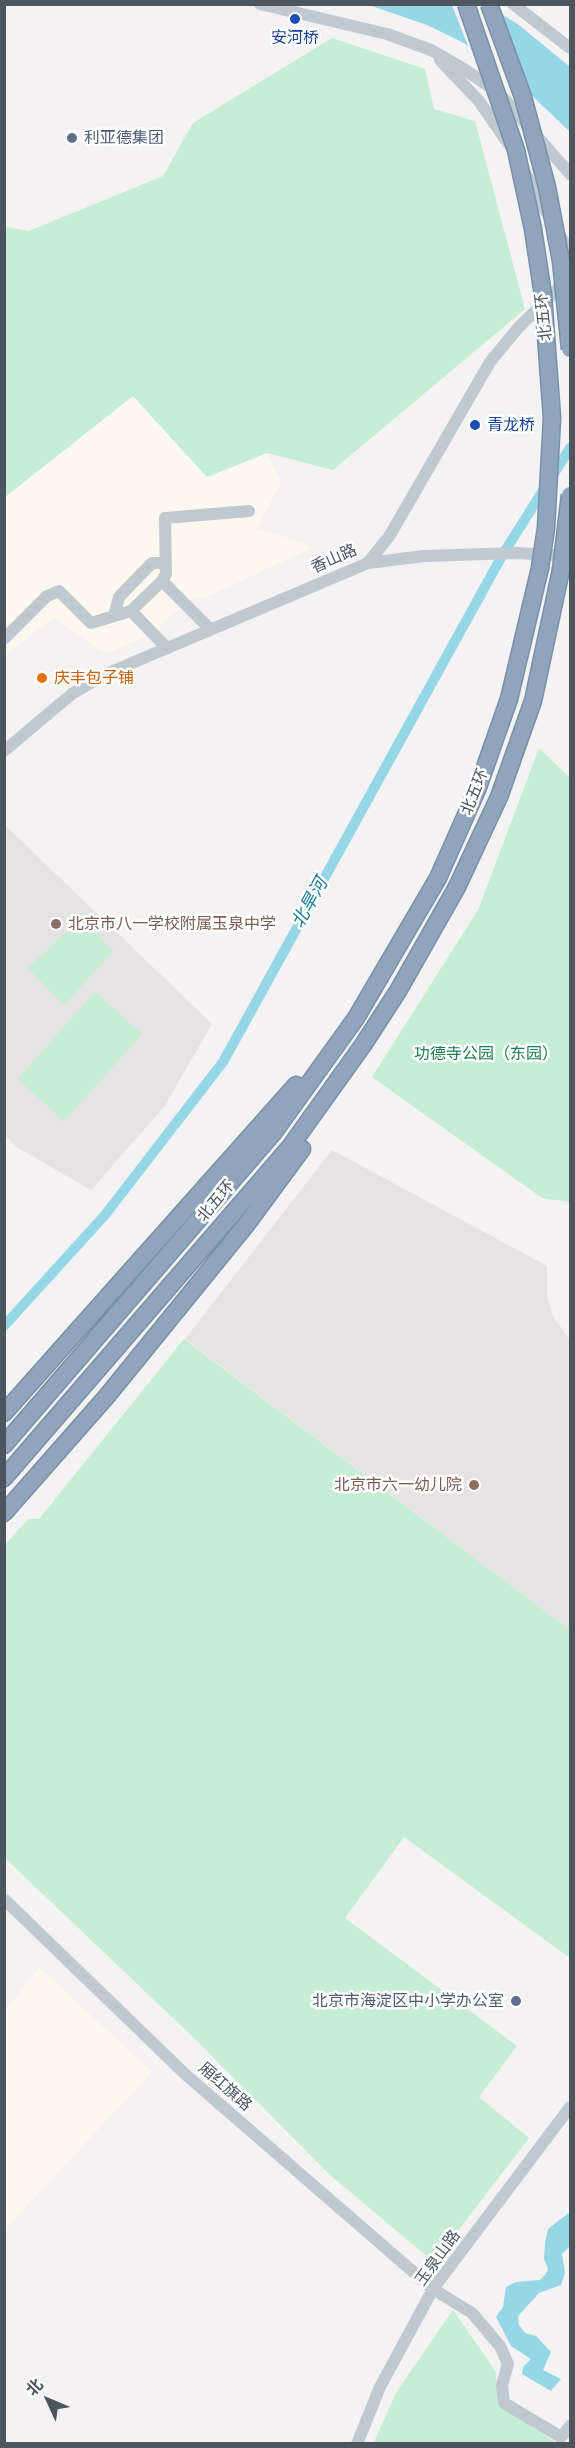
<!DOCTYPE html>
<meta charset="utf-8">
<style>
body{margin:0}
#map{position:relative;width:575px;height:2448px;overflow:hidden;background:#f4f2f2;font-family:Montserrat,"Noto Sans SC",sans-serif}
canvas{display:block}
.frame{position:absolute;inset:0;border:6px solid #4b565f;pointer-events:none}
.north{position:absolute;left:18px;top:2370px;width:60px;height:60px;-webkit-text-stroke:4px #fff;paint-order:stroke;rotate:314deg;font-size:16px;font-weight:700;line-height:24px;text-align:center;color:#4b565f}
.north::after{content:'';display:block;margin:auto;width:21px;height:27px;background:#4b565f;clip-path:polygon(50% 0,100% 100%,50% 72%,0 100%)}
</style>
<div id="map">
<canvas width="575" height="2448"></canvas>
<div class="frame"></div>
<div class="north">北</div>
</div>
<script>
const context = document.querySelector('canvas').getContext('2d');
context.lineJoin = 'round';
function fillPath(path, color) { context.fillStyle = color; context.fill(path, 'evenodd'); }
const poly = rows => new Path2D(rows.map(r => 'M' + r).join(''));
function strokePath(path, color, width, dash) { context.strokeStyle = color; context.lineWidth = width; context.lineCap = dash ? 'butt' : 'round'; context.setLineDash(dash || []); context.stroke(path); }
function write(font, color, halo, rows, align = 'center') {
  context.font = font + ' Montserrat,"Noto Sans SC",sans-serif'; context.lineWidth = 5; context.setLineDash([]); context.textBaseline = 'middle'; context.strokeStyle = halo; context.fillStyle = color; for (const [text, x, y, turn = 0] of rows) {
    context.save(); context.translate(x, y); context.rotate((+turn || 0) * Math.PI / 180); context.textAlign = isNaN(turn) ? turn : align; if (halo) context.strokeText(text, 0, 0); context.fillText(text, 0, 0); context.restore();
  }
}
const commercial = poly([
 [133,396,207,477,267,453,281,482,257,528,309,545,310,549,202,599,192,597,154,632,109,653,98,649,54,618,5,655,5,497],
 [39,1967,152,2072,5,2229,5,2011]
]);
const education = poly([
 [4,824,212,1024,164,1107,91,1190,18,1148,5,1135],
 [332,1150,547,1266,547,1297,553,1316,570,1340,570,1630,185,1339]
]);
const green = poly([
 [332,38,425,69,434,109,475,121,525,309,333,470,267,453,207,477,133,396,5,497,5,227,29,231,163,176,193,123],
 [539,748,570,778,570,1202,542,1198,372,1077,478,910],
 [81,918,113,951,64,1005,28,968],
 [95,992,142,1034,64,1121,18,1079],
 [184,1339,570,1630,570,1958,404,1837,345,1918,517,2046,479,2097,529,2138,434,2262,330,2175,196,2040,5,1858,5,1545,28,1519,39,1519],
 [453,2310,496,2372,498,2405,557,2443,373,2444,397,2391]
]);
const water = poly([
 [369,5,487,5,519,25,570,67,570,132,506,71,462,42,427,25],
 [570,2212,570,2246,562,2254,565,2273,561,2285,539,2293,518,2316,519,2325,525,2333,536,2336,551,2352,543,2370,561,2379,551,2391,522,2374,523,2367,531,2359,511,2346,496,2317,503,2307,506,2287,516,2282,540,2280,546,2274,548,2269,544,2259,545,2243,548,2229]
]);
const pier = poly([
 [452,5,493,5,526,93,504,74,470,51]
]);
const canal = poly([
 [4,1326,105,1215,223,1062,503,554,570,448]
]);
const minor = poly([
 [260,4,387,34,431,50,464,69,500,94,570,174],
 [513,4,570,48],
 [440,60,479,101,508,143],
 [526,174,549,217],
 [558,232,570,253],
 [368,563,424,556,517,553,570,556],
 [162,581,166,574,165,518,249,511],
 [114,616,119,597,152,563,166,563],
 [5,638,47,596,59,591,91,623,131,611],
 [166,647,131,611,162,581,210,629],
 [4,751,73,693,106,674,368,563,390,535,490,362,518,328,567,280],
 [4,1899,185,2074,433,2289,472,2313,500,2346,508,2364,502,2385,504,2403,561,2437,570,2426],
 [357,2444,380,2387,433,2289,570,2107]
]);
const highway = poly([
 [4,1413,296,1085],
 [4,1445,274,1132,356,1018,438,878,477,790,509,699,540,568],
 [4,1478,290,1147,363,1045,398,991,457,887,499,797,533,701,561,570],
 [4,1513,107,1396,246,1225,302,1149]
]);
const highwayBridge = poly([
 [466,4,516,150,533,229,543,295,552,418,546,528,540,568],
 [489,4,523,97,547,187,561,261,570,349],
 [561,570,570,495]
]);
const markers = [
 [295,19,6,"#1a4fb4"],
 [72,138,6,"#5c6f8a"],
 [475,425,6,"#1a4fb4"],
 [42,678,6,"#e8710a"],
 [56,924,6,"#8d6e63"],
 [474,1485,6,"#8d6e63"],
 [516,2001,6,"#5c6f8a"]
];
const transitNames = [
 ["安河桥",295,38],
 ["青龙桥",487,425,"left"]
];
const serviceNames = [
 ["利亚德集团",84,138],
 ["北京市海淀区中小学办公室",504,2001,"right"]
];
const streetNames = [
 ["北五环",544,317,-96],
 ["香山路",334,559,-24],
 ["北五环",475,792,-68],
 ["北五环",216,1201,-50],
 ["厢红旗路",225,2087,41],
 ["玉泉山路",438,2258,-54]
];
const foodNames = [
 ["庆丰包子铺",54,678]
];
const educationNames = [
 ["北京市八一学校附属玉泉中学",68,924],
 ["北京市六一幼儿院",462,1485,"right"]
];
const parkNames = [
 ["功德寺公园（东园）",486,1054]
];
const waterNames = [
 ["北旱河",310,903,-61]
];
fillPath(commercial, '#fcf8ef');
fillPath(education, '#e5e3e4');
fillPath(green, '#c5eed4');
fillPath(water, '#95d7e7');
fillPath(pier, '#f4f2f2');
strokePath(canal, '#95d7e7', 10);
strokePath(highway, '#7990a9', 19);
strokePath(minor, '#c1c9d0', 12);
strokePath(highway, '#8ea5bd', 16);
strokePath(highwayBridge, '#7990a9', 19, []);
strokePath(highwayBridge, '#8ea5bd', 16);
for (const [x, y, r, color] of markers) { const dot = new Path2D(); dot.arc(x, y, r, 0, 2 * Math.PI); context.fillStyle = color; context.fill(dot); strokePath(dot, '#fff', 2); }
write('16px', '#164399', '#fff', transitNames);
write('16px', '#4e5e75', '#fff', serviceNames, 'left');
write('16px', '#4b565f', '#fff', streetNames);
write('16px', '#c56008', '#fff', foodNames, 'left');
write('16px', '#785e54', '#fff', educationNames, 'left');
write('16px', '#1e7d4c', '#fff', parkNames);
write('italic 18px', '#167e97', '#fff', waterNames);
</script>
